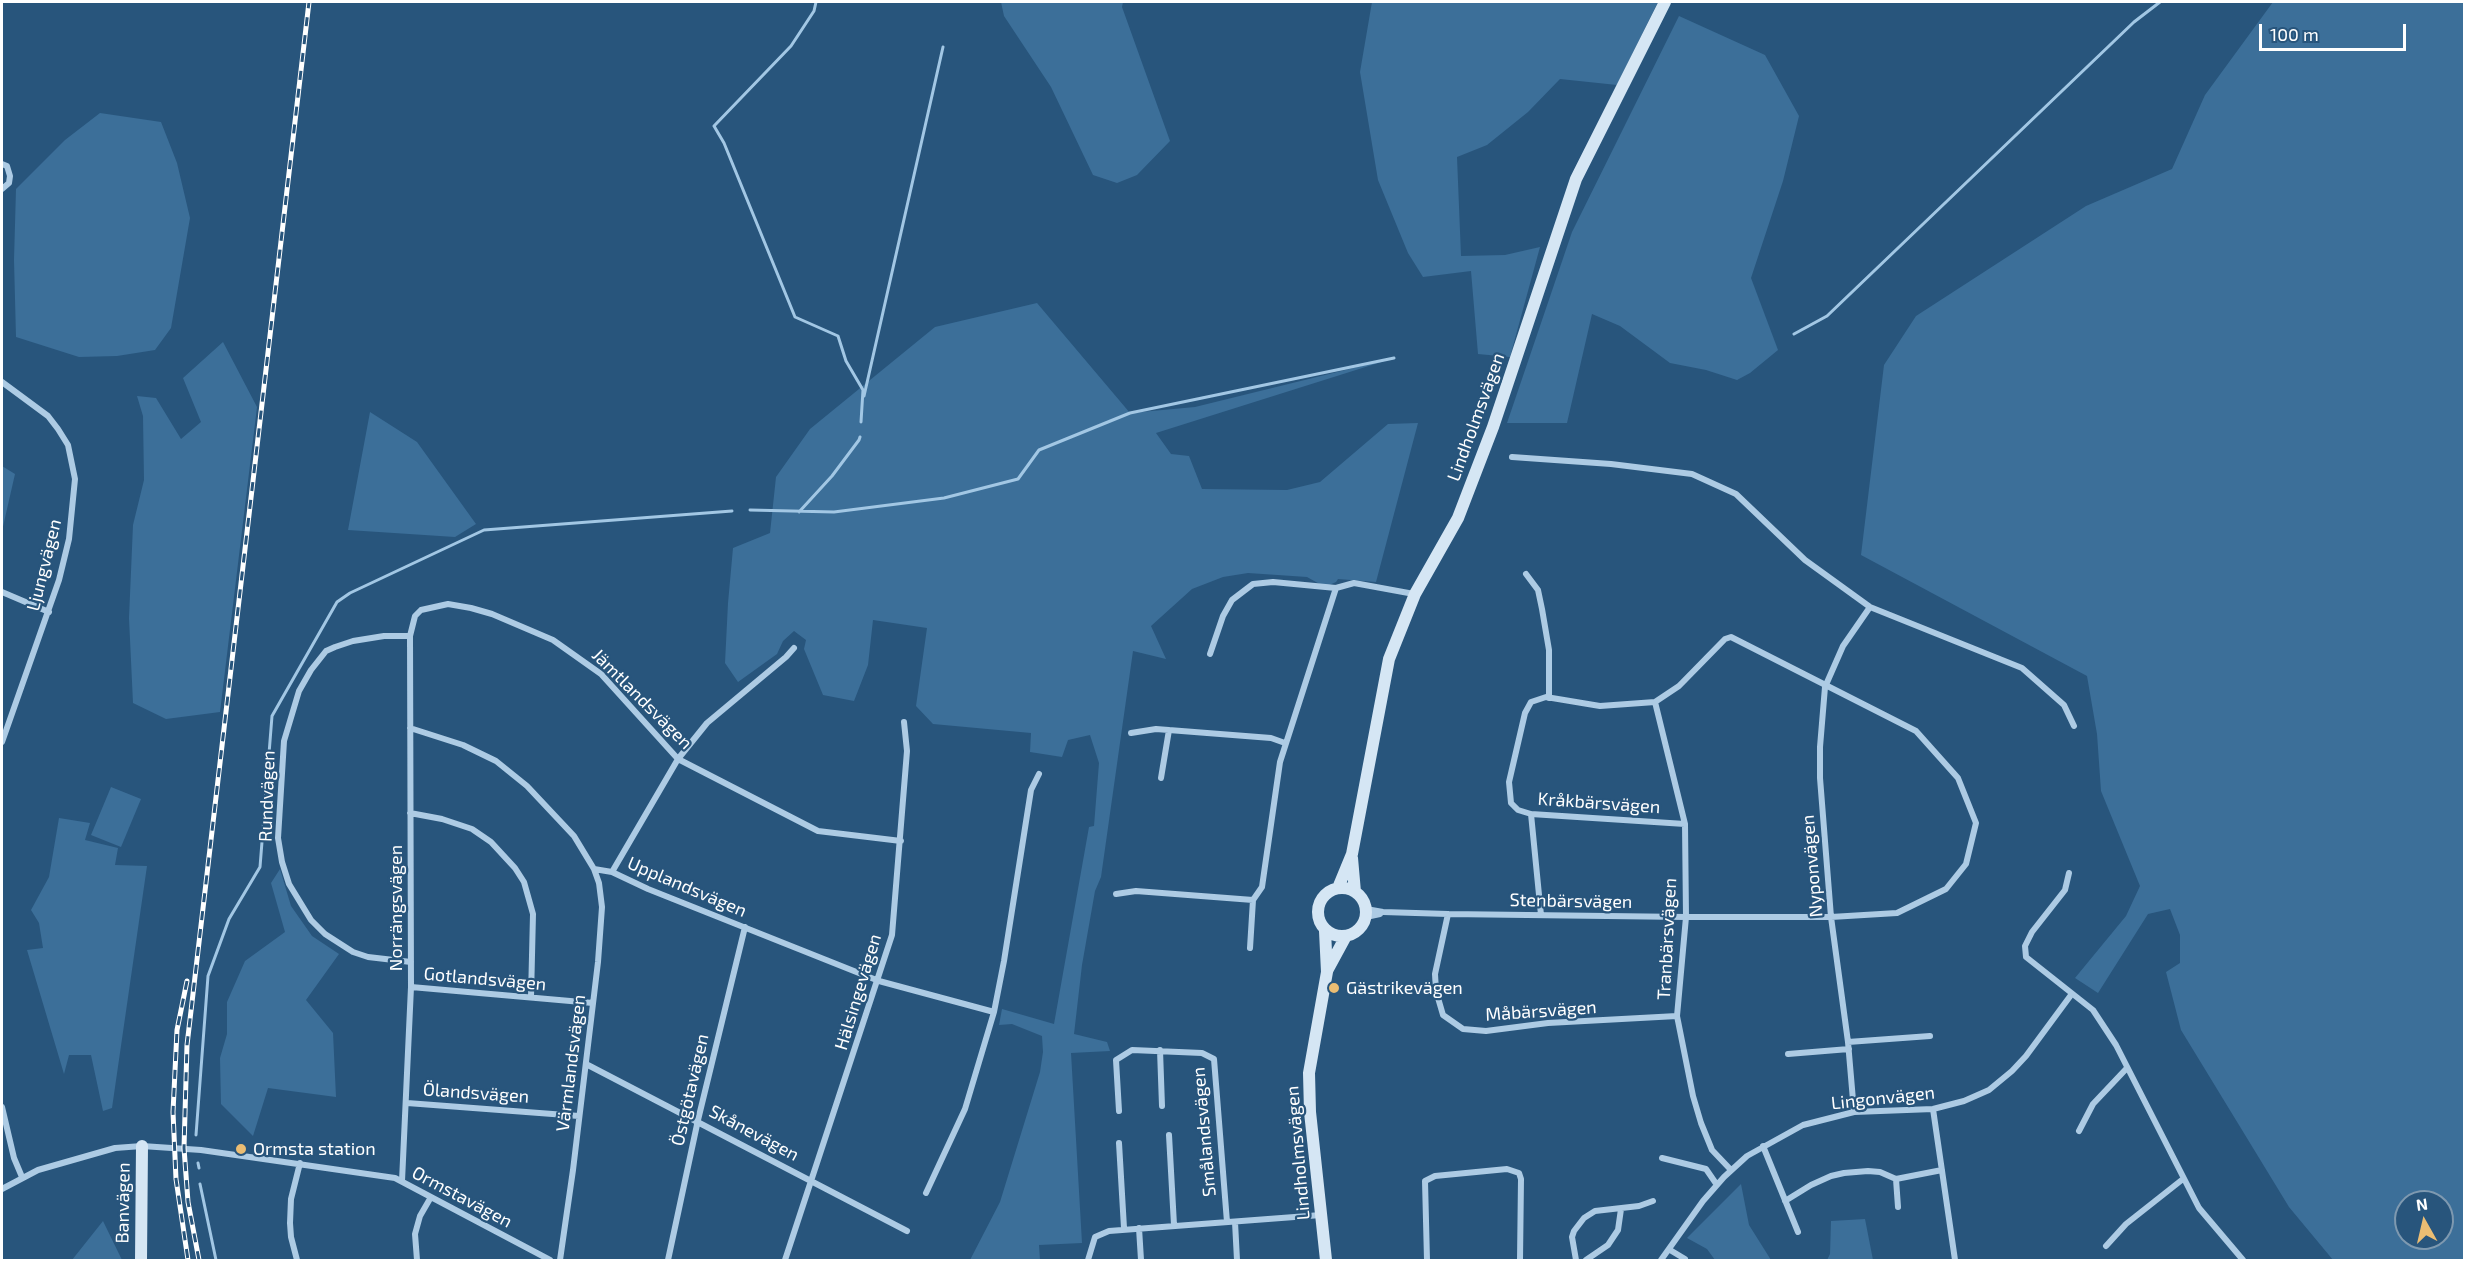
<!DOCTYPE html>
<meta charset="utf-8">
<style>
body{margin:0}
#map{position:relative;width:2466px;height:1262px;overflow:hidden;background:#28557c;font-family:"Exo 2",sans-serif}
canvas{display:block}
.frame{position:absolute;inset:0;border:3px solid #fff;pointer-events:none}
.north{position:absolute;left:2394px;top:1190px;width:60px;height:60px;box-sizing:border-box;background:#28557c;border:2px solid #7e99b0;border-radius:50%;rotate:352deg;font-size:16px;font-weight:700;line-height:24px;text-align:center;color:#fff}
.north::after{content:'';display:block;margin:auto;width:21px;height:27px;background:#ebbd73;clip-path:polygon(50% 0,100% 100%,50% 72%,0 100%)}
.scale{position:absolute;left:2259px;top:24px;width:147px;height:27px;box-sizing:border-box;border:3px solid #fff;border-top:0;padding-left:8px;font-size:18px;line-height:21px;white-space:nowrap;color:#fff;-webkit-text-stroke:4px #28557c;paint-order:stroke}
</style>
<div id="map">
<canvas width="2466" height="1262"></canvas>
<div class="frame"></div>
<div class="north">N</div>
<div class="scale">100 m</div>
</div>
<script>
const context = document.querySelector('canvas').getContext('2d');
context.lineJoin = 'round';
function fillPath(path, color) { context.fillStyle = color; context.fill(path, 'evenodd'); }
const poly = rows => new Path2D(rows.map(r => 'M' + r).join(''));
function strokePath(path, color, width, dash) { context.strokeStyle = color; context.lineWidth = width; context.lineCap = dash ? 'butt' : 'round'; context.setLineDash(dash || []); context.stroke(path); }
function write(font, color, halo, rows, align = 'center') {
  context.font = font + ' "Exo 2",sans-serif'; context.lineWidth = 4.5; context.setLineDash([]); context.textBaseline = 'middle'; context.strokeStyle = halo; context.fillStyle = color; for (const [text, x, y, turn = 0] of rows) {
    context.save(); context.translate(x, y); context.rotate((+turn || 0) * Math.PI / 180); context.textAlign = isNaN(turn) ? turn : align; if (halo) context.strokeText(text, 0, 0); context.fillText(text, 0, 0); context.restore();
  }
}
const green = poly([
 [1001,2,1123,2,1122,7,1170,141,1137,175,1117,183,1093,175,1051,87,1004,16],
 [1372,2,1658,2,1617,85,1560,79,1528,112,1487,145,1457,157,1461,256,1505,255,1540,247,1510,357,1478,354,1471,271,1423,277,1408,253,1378,180,1360,72],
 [2273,2,2464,2,2464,1260,2333,1260,2289,1207,2181,1030,2166,972,2180,963,2180,935,2170,909,2148,914,2098,993,2075,978,2126,916,2140,886,2101,791,2097,734,2087,676,1861,555,1884,365,1916,316,2086,206,2172,169,2205,95],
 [2406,1202,2442,1202,2442,1238,2406,1238],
 [1679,16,1765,55,1799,116,1783,181,1751,278,1778,350,1750,373,1737,380,1706,370,1670,363,1620,326,1592,314,1567,423,1507,423,1572,232],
 [100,113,161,122,177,163,190,218,171,328,155,350,117,356,79,357,16,337,14,260,16,189,65,140],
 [1037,303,1130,413,1195,407,1394,358,1156,433,1171,454,1189,456,1202,489,1287,490,1320,482,1388,424,1418,423,1376,582,1338,579,1336,582,1325,587,1307,577,1248,573,1223,577,1192,589,1151,626,1166,659,1133,651,1101,877,1095,891,1082,965,1074,1034,1107,1042,1110,1051,1071,1053,1082,1243,1039,1245,1040,1260,970,1260,1000,1202,1040,1072,1043,1052,1042,1036,1012,1024,999,1025,1002,1009,1054,1024,1089,827,1094,826,1099,763,1090,735,1068,740,1062,757,1030,752,1031,733,933,724,916,706,927,628,873,620,868,665,854,701,823,695,804,649,806,640,794,631,783,641,777,654,738,682,725,663,728,603,733,548,770,533,776,477,810,429,935,327],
 [223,342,257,407,220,712,166,719,133,703,129,618,133,525,144,480,143,416,137,396,156,398,181,439,201,422,183,378],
 [370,412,417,442,476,524,455,537,348,530],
 [2,466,15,474,2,531],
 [111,787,141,799,121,847,91,835],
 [59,818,90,823,85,840,118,848,115,865,147,866,112,1108,103,1111,91,1055,69,1055,64,1074,27,950,43,948,39,923,31,910,49,877],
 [280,869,291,906,312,936,339,954,306,1000,333,1033,336,1097,268,1088,253,1136,221,1104,220,1058,227,1034,227,1002,245,961,285,932,271,883],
 [1741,1184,1749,1225,1771,1260,1715,1260,1707,1249,1687,1238],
 [1865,1219,1873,1260,1827,1260,1830,1254,1831,1221],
 [103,1221,122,1260,72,1260]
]);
const stream = poly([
 [816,2,814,11,791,46,714,126,724,143,795,317,838,336,846,361,863,390,861,422],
 [1794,334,1827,316,2134,22,2160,2],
 [864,396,943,47],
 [750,510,834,512,944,498,1018,479,1039,450,1130,413,1394,358],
 [799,512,832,476,859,440,860,437],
 [196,1135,208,976,229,919,260,867,272,716,337,602,350,593,484,530,732,511],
 [198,1163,199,1168],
 [200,1184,216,1260]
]);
const street = poly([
 [2,164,7,166,10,176,9,183,2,189],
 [2,382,48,416,58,429,68,445,75,479,69,539,59,580,2,742],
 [1512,457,1611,464,1692,474,1736,494,1805,560,1870,607,2022,668,2064,705,2074,726],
 [1526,574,1538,590,1542,609,1549,650,1549,698],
 [2,592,49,612],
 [410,636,384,636,353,641,335,647,326,651,311,670,299,691,284,741,278,838,282,862,289,884,311,920,325,934,353,952,368,957,411,962],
 [1210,654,1223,616,1232,600,1253,584,1273,582,1336,588,1354,583,1414,594],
 [1655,702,1685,824,1686,917,1677,1016,1693,1096,1701,1123,1712,1150,1731,1170],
 [410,728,463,745,496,761,527,786,574,836,594,869,612,872,648,889,879,981,994,1012,1004,961,1031,790,1039,774],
 [1131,733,1156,729,1271,738,1285,743],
 [1161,778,1169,730],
 [410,813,442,819,472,829,491,842,515,868,524,882,533,914,531,997],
 [1531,814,1541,915],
 [612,872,678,759,707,723,786,657,794,648],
 [2069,873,2065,890,2032,932,2025,946,2026,957,2093,1010,2116,1045,2199,1208,2243,1260],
 [1116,894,1136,891,1253,900,1262,887,1280,762,1336,588],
 [1366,909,1383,912,1448,914,1686,917,1831,917,1897,913,1946,889,1966,864,1976,823,1958,778,1916,731,1731,637,1725,639,1679,686,1655,702,1600,706,1546,697,1531,702,1525,713,1509,782,1511,803,1518,810,1531,814,1685,824],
 [1448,914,1435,974,1436,991,1443,1015,1463,1029,1486,1031,1548,1023,1677,1016],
 [1366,917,1380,914],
 [1250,948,1253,900],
 [411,987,593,1003],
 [1848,1042,1930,1036],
 [1160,1050,1162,1106],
 [1788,1054,1849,1049],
 [586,1064,907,1231],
 [407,1103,579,1116],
 [2,1107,14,1158,22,1177],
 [1933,1109,1955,1260],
 [1119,1111,1116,1060,1132,1050,1202,1053,1214,1059,1227,1222],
 [1854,1112,1848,1042,1831,917,1820,778,1820,747,1825,687,1843,646,1870,607],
 [2079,1131,2093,1104,2127,1068],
 [1169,1135,1174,1225],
 [1119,1143,1124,1228],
 [1763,1146,1798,1232],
 [1662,1158,1706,1169,1717,1185],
 [1896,1179,1942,1170],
 [402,1181,411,987,410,636,415,616,421,610,448,604,471,608,492,614,553,640,601,674,678,759,818,831,901,841],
 [2,1189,38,1170,115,1148,142,1146,201,1150,395,1178,550,1260],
 [926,1193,965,1109,994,1012],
 [1785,1201,1811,1185,1831,1176,1844,1173,1868,1171,1880,1172,1896,1179,1898,1207],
 [1235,1222,1237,1260],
 [1139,1228,1141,1260],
 [2106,1246,2126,1224,2183,1179],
 [1670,1250,1685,1259],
 [297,1260,291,1237,290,1223,291,1199,300,1163],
 [417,1260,415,1234,420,1216,431,1197],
 [560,1260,573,1170,598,962,602,907,599,883,594,869],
 [668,1260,698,1120,745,927],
 [785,1260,892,935,907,751,904,722],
 [1088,1260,1095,1237,1109,1231,1321,1215],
 [1427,1260,1425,1181,1435,1176,1507,1169,1519,1173,1521,1179,1520,1260],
 [1576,1260,1572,1237,1574,1231,1584,1218,1595,1211,1639,1206,1653,1201],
 [1586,1260,1608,1245,1618,1230,1621,1209],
 [1661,1260,1703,1201,1724,1177,1747,1156,1803,1125,1854,1112,1933,1109,1964,1101,1989,1090,2012,1071,2026,1056,2071,995]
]);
const secondary = poly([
 [1352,858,1355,892],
 '1318 912a24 24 0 1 1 48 0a24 24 0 1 1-48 0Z',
 [1338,888,1352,854,1389,659,1415,594,1458,518,1493,427,1576,179,1665,2],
 [1325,931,1327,972,1309,1073,1310,1112,1326,1260],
 [1327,971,1346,936],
 [141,1260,142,1146]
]);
const rail = poly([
 [187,981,177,1030,173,1112,176,1179,188,1260],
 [199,1260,188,1202,184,1148,187,1045,309,2]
]);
const markers = [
 [1334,988,6,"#ebbd73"],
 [241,1149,6,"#ebbd73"]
];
const streetNames = [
 ["Lindholmsvägen",1476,417,-70],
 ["Ljungvägen",44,565,-76],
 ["Jämtlandsvägen",642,699,45],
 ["Rundvägen",267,796,-88],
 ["Kråkbärsvägen",1599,803,4],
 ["Nyponvägen",1812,866,-95],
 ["Upplandsvägen",687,887,23],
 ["Stenbärsvägen",1571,901,1],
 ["Norrängsvägen",396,908,-90],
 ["Tranbärsvägen",1667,939,-87],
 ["Gotlandsvägen",485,979,5],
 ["Hälsingevägen",858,992,-73],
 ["Måbärsvägen",1541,1011,-4],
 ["Värmlandsvägen",571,1063,-83],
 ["Östgötavägen",690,1090,-77],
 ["Ölandsvägen",476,1093,4],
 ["Lingonvägen",1883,1098,-6],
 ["Smålandsvägen",1204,1132,-95],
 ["Skånevägen",754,1133,28],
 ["Lindholmsvägen",1298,1153,-95],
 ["Ormstavägen",462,1197,28],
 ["Banvägen",123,1203,-89]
];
const poiNames = [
 ["Gästrikevägen",1346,988],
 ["Ormsta station",253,1149]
];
fillPath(green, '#3c6f99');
strokePath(stream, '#a2c7e4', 3);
strokePath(street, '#adcbe4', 6);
strokePath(secondary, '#d5e6f4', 12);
strokePath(rail, '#fff', 5);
strokePath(rail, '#28557c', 3, [9]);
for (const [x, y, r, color] of markers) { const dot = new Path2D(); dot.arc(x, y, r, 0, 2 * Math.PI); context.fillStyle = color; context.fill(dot); strokePath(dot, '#28557c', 2); }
write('18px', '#fff', '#28557c', streetNames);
write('18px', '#fff', '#28557c', poiNames, 'left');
</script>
